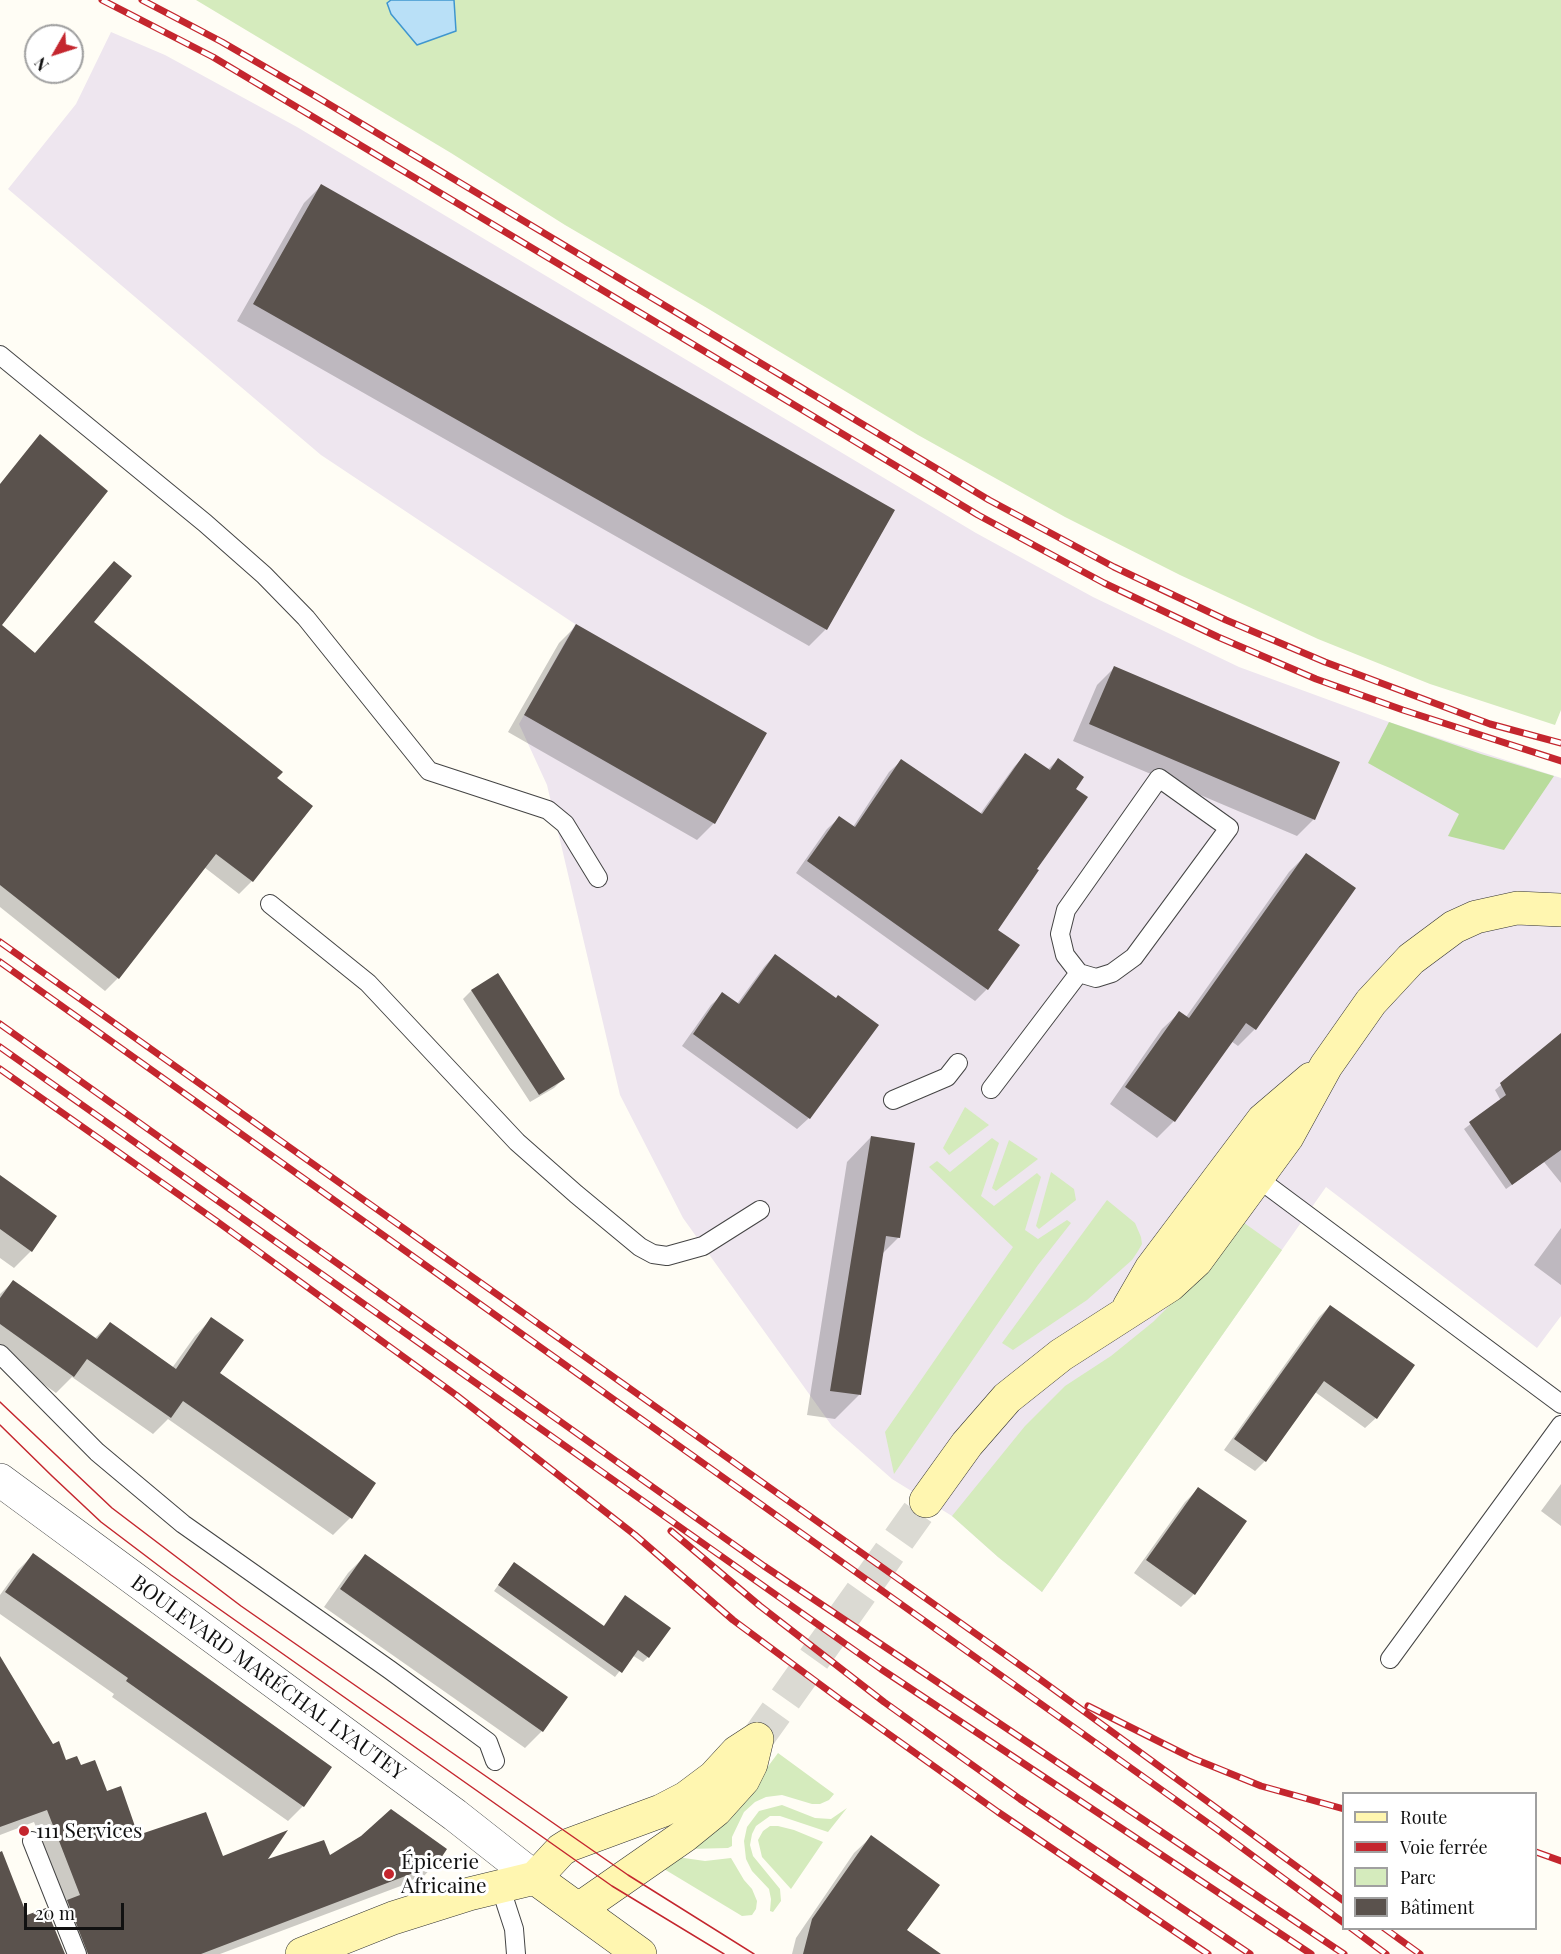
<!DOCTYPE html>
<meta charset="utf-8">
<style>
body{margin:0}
#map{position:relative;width:1561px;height:1954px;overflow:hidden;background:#fffdf5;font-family:"Playfair Display",serif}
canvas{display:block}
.legend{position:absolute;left:1342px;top:1792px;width:195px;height:138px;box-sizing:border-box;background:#fff;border:2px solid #a0a0a0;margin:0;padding:8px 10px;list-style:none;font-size:18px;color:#111}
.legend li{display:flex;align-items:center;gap:12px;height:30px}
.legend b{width:30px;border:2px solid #a0a0a0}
.north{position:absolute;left:24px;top:24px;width:60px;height:60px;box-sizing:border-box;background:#fff;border:2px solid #a0a0a0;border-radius:50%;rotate:231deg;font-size:16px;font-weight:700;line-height:24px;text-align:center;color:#111}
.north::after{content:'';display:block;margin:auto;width:21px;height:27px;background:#c4262e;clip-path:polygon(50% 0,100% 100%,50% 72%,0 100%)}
.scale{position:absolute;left:24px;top:1903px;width:100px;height:27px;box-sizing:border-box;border:3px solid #111;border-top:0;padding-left:8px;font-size:18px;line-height:21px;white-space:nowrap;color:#111;-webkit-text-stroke:4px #fff;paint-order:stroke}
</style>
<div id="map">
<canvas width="1561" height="1954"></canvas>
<ul class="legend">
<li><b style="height:8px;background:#fff6b0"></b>Route</li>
<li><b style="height:8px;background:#c4262e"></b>Voie ferrée</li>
<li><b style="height:16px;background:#d5ebbd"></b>Parc</li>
<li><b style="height:16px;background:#5a524d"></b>Bâtiment</li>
</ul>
<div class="north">N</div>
<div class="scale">20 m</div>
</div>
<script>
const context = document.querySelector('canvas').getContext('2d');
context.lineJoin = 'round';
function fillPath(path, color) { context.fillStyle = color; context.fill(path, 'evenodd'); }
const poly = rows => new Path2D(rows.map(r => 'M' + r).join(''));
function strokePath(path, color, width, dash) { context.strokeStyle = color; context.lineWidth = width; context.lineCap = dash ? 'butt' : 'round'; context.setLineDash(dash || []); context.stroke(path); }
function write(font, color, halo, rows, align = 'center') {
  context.font = font + ' "Playfair Display",serif'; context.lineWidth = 6; context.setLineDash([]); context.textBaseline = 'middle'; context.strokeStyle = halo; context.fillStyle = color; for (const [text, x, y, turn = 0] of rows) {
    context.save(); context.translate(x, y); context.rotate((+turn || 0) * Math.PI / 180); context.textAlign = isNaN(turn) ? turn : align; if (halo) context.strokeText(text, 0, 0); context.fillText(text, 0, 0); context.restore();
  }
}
const industrial = poly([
 [111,32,165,55,297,127,976,533,1093,597,1239,667,1389,722,1561,778,1561,1316,1537,1348,1326,1187,1042,1592,998,1557,952,1516,892,1479,832,1426,683,1218,620,1095,547,785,519,724,575,624,321,455,8,189,76,104]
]);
const green = poly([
 [196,0,1561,0,1561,710,1555,725,1430,684,1318,639,1180,575,1065,517,918,435,707,308,565,225,451,153],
 [965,1107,989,1125,949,1155,943,1148],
 [992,1138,999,1143,981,1196,994,1206,1037,1173,1041,1177,1025,1230,1038,1239,1067,1220,1071,1223,1038,1265,894,1474,885,1432,1013,1247,929,1167,937,1161,950,1172],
 [1009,1140,1038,1159,996,1191,992,1188],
 [1051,1172,1074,1189,1076,1200,1039,1229,1036,1226],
 [1107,1200,1135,1223,1141,1237,1142,1244,1138,1251,1132,1260,1087,1300,1013,1350,1002,1343],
 [1240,1220,1282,1250,1042,1592,998,1557,952,1516,1025,1426,1065,1386,1111,1356,1153,1322,1191,1284],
 [778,1753,834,1794,829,1800,820,1804,812,1804,782,1795,766,1797,755,1802,744,1812,732,1837,732,1846,728,1848,687,1849,749,1792],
 [782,1805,815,1818,831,1819,847,1808,828,1832,780,1816,770,1816,756,1826,752,1834,750,1845,753,1856,780,1889,781,1901,773,1912,770,1911,771,1899,769,1889,752,1871,746,1859,744,1841,747,1827,759,1811],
 [770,1826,778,1826,794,1830,823,1842,791,1889,762,1857,758,1840,763,1831],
 [677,1857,705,1861,731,1858,744,1880,752,1889,757,1901,756,1909,752,1915,742,1916,664,1869]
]);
const forest = poly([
 [1389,722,1481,754,1554,776,1504,850,1448,836,1459,814,1368,763]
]);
const water = poly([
 [391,0,454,0,456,31,417,45,391,14,387,3,391,0]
]);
const shadow = poly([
 [321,186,826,629,809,646,237,321,304,203],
 [114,563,92,623,311,806,252,881,239,894,204,867,118,978,105,991,0,907,0,626,34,654],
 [576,626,714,823,697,840,508,732,559,643],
 [1114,668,1314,819,1297,836,1073,741,1097,685],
 [1025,755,1047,770,1058,760,1074,789,1035,869,996,930,1018,945,987,989,975,1001,796,873,827,829,839,818,853,827,889,772,901,761,980,814,1014,767],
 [1306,855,1255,1029,1238,1046,1231,1041,1174,1121,1157,1138,1110,1104,1162,1029,1179,1013,1186,1017,1289,872],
 [775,955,809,1118,797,1129,682,1046,711,1005,723,994,737,1004,764,967],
 [498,975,563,1079,554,1088,530,1102,463,999,471,991],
 [1561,1035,1561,1183,1544,1162,1506,1189,1464,1129,1501,1101,1495,1090],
 [871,1137,899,1237,881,1255,859,1395,835,1419,807,1415,847,1162],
 [0,1177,31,1251,14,1268,0,1258],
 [1561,1228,1561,1285,1534,1265],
 [13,1282,94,1339,110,1324,172,1368,195,1336,211,1319,218,1373,374,1484,350,1518,333,1535,168,1419,153,1434,72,1377,56,1393,0,1353,0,1294],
 [1330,1306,1376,1418,1365,1428,1315,1392,1265,1461,1255,1471,1224,1450,1319,1317],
 [1561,1484,1561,1526,1541,1511],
 [1198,1489,1194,1594,1181,1607,1134,1573,1185,1502],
 [33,1555,330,1767,303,1806,288,1821,112,1697,114,1694,0,1614,0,1595,18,1570],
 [365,1556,566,1697,542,1731,525,1748,324,1607,348,1573],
 [509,1570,603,1627,620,1602,648,1657,643,1662,632,1655,615,1677,494,1591],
 [0,1669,52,1745,66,1762,80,1767,106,1793,137,1837,222,1857,264,1862,329,1857,436,1863,422,1878,220,1954,70,1954,65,1904,34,1822,0,1835],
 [871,1837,905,1930,938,1954,792,1954,796,1938,854,1853]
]);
const building = poly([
 [321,184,895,510,827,630,253,304],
 [40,434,108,491,2,625,35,653,114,561,132,576,94,622,283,772,277,778,313,806,253,882,216,854,119,979,0,885,0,484],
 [576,624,767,733,715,824,524,715],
 [1114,666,1340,762,1315,820,1089,724],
 [1025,753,1050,770,1058,758,1084,777,1076,789,1088,797,1037,869,1039,870,998,930,1020,945,988,990,807,861,839,816,855,827,901,759,982,814],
 [1306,853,1356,888,1256,1030,1246,1023,1175,1122,1125,1087,1179,1011,1189,1018],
 [775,954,836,998,838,995,879,1025,810,1119,693,1034,722,992,739,1004],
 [498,973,565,1079,539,1095,471,990],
 [1561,1033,1561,1150,1512,1185,1469,1122,1506,1095,1500,1083],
 [871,1136,915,1143,900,1238,886,1236,861,1395,830,1391],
 [0,1175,57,1216,32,1252,0,1229],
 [13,1280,97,1339,110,1322,176,1369,211,1317,244,1340,220,1373,376,1483,352,1519,183,1401,171,1418,87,1359,74,1377,0,1324,0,1298],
 [1330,1305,1415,1365,1377,1419,1324,1381,1266,1462,1234,1439],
 [1198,1487,1247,1521,1195,1595,1146,1560],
 [33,1553,332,1767,304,1807,126,1681,128,1678,5,1592],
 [365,1554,568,1697,543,1732,340,1589],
 [514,1562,604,1626,625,1595,671,1628,649,1658,638,1650,622,1673,498,1585],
 [0,1656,53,1744,59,1741,66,1760,77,1756,81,1765,95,1760,107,1791,121,1786,138,1835,206,1812,223,1856,288,1830,268,1859,324,1840,330,1855,361,1836,391,1809,447,1849,437,1864,201,1954,88,1954,67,1900,80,1895,47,1810,0,1827],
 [871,1835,940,1885,907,1930,941,1954,803,1954,812,1919],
 [2,1851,27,1915,46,1908,65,1954,0,1954,0,1852]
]);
const secondaryTunnel = poly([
 [757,1739,926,1501]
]);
const lane = poly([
 [0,355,205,523,264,575,306,618,429,771,548,810,565,824,598,878],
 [270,904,368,983,517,1142,576,1194,640,1247,653,1254,667,1256,703,1246,760,1210],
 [991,1089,1079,973,1065,955,1060,934,1066,910,1159,778,1229,828,1134,957,1112,973,1096,978,1079,973],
 [893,1100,947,1077,958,1063],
 [1252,1174,1561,1404],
 [0,1354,97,1452,183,1524,390,1670,488,1742,495,1761],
 [1390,1659,1561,1425],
 [32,1841,77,1954],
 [500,1886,514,1929,516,1954]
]);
const street = poly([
 [0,1480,455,1815,535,1878]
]);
const secondary = poly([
 [1129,1307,1151,1269,1263,1120,1311,1079],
 [926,1501,967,1444,1007,1398,1061,1355,1170,1285,1196,1261,1287,1137,1326,1066,1371,1002,1411,959,1454,927,1476,917,1517,908,1561,910],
 [535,1878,561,1850,569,1845,661,1811,686,1798,714,1777,737,1752,757,1739],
 [579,1909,684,1836,716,1810,743,1780,751,1764,757,1739],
 [302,1954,393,1918,469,1894,535,1878,640,1954]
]);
const tram = poly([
 [0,1402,112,1508,241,1606,628,1875,754,1954],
 [0,1425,52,1476,101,1522,171,1575,612,1886,724,1954]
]);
const rail = poly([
 [102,0,213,57,978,515,1104,583,1218,637,1316,679,1403,710,1561,761],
 [142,0,222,42,317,97,989,500,1114,567,1226,620,1325,662,1490,724,1561,743],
 [0,942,1041,1680,1344,1901],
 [0,962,1215,1828,1344,1923],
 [0,1024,764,1566,1344,1954],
 [0,1047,881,1669,1311,1954],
 [0,1069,215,1220,456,1395,635,1535,733,1620,841,1700,998,1812,1208,1954],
 [671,1531,760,1606,884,1702,1020,1799,1250,1954],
 [1088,1706,1192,1758,1261,1786,1344,1809],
 [1536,1852,1561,1861],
 [1351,1928,1386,1954],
 [1384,1928,1420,1954]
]);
const markers = [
 [24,1831,6,"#c4262e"],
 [389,1874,6,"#c4262e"]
];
const streetNames = [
 ["BOULEVARD MARÉCHAL LYAUTEY",268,1678,36]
];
const poiNames = [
 ["111 Services",36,1831],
 ["Épicerie",401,1862],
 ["Africaine",401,1886]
];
fillPath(industrial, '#eee6ef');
fillPath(green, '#d5ebbd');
fillPath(forest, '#b9dc9c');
fillPath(water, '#b9e0f7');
strokePath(water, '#3f96cf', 1.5);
fillPath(shadow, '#0003');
fillPath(building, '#5a524d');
strokePath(secondaryTunnel, '#dbdad3', 33, [33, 16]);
strokePath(lane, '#444', 20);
strokePath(street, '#444', 34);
strokePath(secondary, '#333', 34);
strokePath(lane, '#fff', 18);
strokePath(street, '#fff', 33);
strokePath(secondary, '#fff6b0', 33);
strokePath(tram, '#c4262e', 1.5);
strokePath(rail, '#c4262e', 7);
strokePath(rail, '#fff', 4.5, [14]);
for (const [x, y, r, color] of markers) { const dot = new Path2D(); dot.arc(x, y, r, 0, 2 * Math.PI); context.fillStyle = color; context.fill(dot); strokePath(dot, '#fff', 2); }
write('21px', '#111', '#fff', streetNames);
write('21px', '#111', '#fff', poiNames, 'left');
</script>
